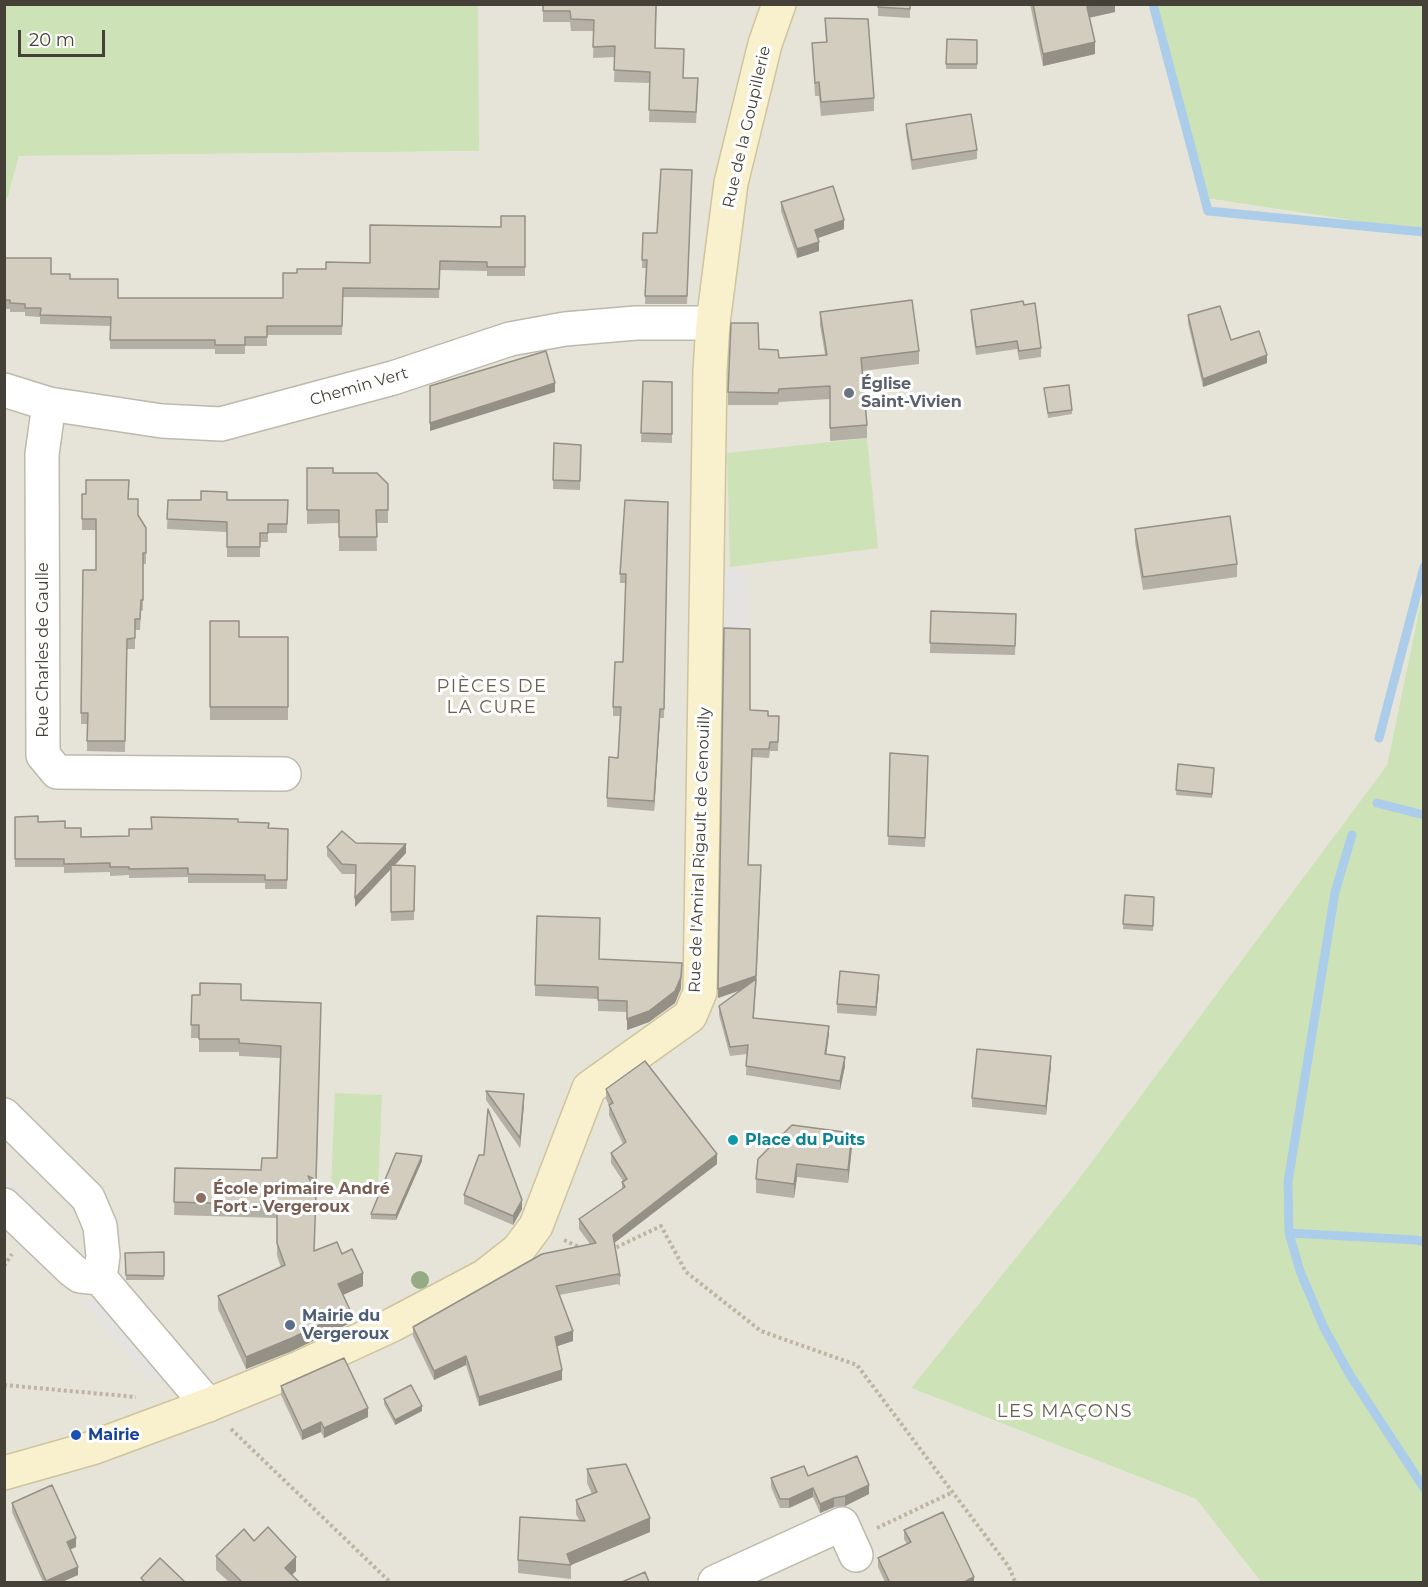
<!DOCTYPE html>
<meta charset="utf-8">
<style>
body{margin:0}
#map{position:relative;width:1428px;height:1587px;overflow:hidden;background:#f3f1e9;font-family:Montserrat,sans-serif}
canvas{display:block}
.frame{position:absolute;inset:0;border:6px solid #464138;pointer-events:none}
.scale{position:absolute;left:18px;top:30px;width:87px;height:27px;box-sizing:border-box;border:3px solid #464138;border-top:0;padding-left:8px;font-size:18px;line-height:21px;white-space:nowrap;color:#464138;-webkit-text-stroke:4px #fff;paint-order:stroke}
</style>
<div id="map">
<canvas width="1428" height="1587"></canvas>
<div class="frame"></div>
<div class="scale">20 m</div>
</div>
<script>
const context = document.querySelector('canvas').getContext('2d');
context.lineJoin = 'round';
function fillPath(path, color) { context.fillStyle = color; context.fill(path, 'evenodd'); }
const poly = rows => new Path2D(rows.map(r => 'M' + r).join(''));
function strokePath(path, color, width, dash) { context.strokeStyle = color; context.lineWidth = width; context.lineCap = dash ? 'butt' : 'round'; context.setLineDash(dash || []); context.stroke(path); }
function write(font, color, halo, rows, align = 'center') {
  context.font = font + ' Montserrat,sans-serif'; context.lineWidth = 6; context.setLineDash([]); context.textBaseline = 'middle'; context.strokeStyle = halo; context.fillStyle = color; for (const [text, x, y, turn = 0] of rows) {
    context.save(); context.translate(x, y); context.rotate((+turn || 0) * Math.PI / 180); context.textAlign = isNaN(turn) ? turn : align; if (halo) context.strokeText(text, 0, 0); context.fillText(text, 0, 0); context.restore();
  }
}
const residential = poly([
 [478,5,1156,5,1205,198,1423,231,1423,592,1387,765,1075,1184,911,1388,1196,1499,1261,1582,5,1582,4,197,8,197,19,156,478,151]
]);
const green = poly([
 [5,4,478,5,479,151,19,156,8,197,5,197],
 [1156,5,1423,5,1423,231,1205,198],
 [867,438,878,548,730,567,727,453],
 [1423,592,1423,1582,1261,1582,1196,1499,911,1388,1075,1184,1387,765],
 [335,1093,382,1095,378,1190,331,1188]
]);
const parking = poly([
 [721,570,748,570,747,628,722,628],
 [4,1174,86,1256,72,1270,5,1205],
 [109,1290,183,1374,151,1380,81,1300]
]);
const stream = poly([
 [1153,4,1208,211,1424,232],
 [1379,738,1424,567],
 [1377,803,1424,815],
 [1352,835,1335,892,1288,1182,1289,1233,1300,1271,1324,1328,1350,1375,1424,1488],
 [1289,1233,1417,1240,1424,1242]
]);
const path = poly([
 [564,1240,581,1248],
 [611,1250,661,1226,686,1272,761,1331,857,1365,1009,1567,1015,1582],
 [4,1266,12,1254],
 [4,1385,136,1397],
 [231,1429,390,1582],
 [877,1528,953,1492]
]);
const street = poly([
 [4,390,49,404,162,421,221,424,393,378,510,339,565,329,636,323,713,323],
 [49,404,42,454,43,755,57,772,284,774],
 [4,1115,88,1198,100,1226,103,1256,100,1278],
 [4,1205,72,1270,80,1276,100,1278,208,1405],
 [715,1582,842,1524,856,1555]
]);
const secondary = poly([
 [4,1473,92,1448,208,1405,299,1368,392,1325,485,1276,518,1250,536,1226,589,1088,690,1016,700,992,710,371,713,323,731,183,765,44,779,4]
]);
const trees = [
 [420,1280]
];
const wall = poly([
 [543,4,657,4,655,48,684,78,698,89,696,123,649,122,650,83,614,82,615,57,593,58,594,31,571,31,570,22,543,22],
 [878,4,910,4,910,18,878,16],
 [1030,4,1115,4,1115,12,1089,18,1095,54,1043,66],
 [825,18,874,98,874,111,821,116,819,96,815,96,812,43,826,42],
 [947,39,977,40,977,69,946,69],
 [906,124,977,150,977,159,912,170,906,133],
 [692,170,687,304,645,304,646,268,642,268,643,233,657,233],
 [781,202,844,229,818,238,819,251,797,258,781,211],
 [525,216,525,276,487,276,487,271,440,270,439,298,343,297,342,335,267,335,267,346,245,346,245,354,215,354,215,349,110,349,110,326,40,324,40,317,25,316,25,312,10,312,10,309,4,309,4,258,51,274,70,279,118,298,283,298,297,273,370,263,501,227],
 [1024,305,1041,348,1041,357,1019,360,1017,349,976,355,971,319,971,310],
 [820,312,919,351,919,364,862,371,867,425,867,438,830,441,830,399,779,402,778,405,728,405,728,392,759,349,779,358,825,355,820,325],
 [1188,315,1231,340,1267,363,1203,387,1188,323],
 [643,381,672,382,672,443,641,442],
 [1044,388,1072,410,1072,414,1048,418],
 [554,443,581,445,580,490,553,489],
 [307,468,388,484,388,523,376,523,377,551,339,551,339,523,307,524],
 [82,494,129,499,146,528,146,564,143,564,143,610,141,611,140,630,135,630,135,649,127,649,125,752,87,751,87,724,81,724,81,713,96,570,96,530,82,530],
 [168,500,288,500,287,533,268,533,268,542,260,542,260,557,227,557,227,532,167,529],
 [668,502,664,718,660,718,654,811,607,807,607,798,618,758,620,716,613,716,613,707,623,662,626,583,620,583,620,574],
 [1135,529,1237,564,1237,577,1143,590,1135,542],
 [931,611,1016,614,1015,655,930,653],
 [210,621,239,637,288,637,288,720,210,720],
 [750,710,768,716,779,716,778,751,770,751,769,758,752,757,748,865,761,874,754,1018,829,1034,826,1055,845,1066,840,1090,746,1075,747,1054,730,1056,719,1015,719,1006,741,989,718,998],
 [890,753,928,765,925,847,888,845],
 [1178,764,1214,772,1212,798,1176,795],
 [15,817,65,828,81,837,129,836,151,829,238,822,269,828,288,829,287,889,265,889,265,883,188,883,188,877,129,878,129,875,110,876,110,872,64,873,64,867,15,867],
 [356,843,406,853,395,865,415,866,414,920,391,921,391,869,355,907,355,874,342,874,327,856,327,847],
 [1125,895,1154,897,1153,931,1123,929],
 [599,959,681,988,675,1003,649,1022,627,1030,627,1012,598,1011,598,999,535,996,535,985],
 [879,984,876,1016,837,1013,837,1004],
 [192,995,241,1000,321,1003,316,1193,315,1192,314,1250,342,1254,363,1286,343,1295,350,1323,292,1351,246,1369,218,1309,218,1296,281,1267,277,1256,277,1218,174,1215,175,1168,261,1170,277,1158,280,1058,239,1056,239,1052,199,1052,199,1038,191,1038],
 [1051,1065,1046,1115,972,1107,972,1098],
 [606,1089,717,1164,614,1243,620,1276,620,1286,618,1284,559,1295,573,1341,557,1346,562,1380,479,1406,466,1365,434,1380,413,1336,413,1327,590,1244,579,1229,579,1219,622,1190,622,1182,623,1181,611,1163,611,1153,623,1144,609,1115,609,1105,606,1099],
 [486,1091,524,1104,520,1148,486,1100],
 [852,1147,848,1183,797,1177,794,1198,756,1193,756,1179,758,1159],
 [422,1161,396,1220,371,1219,371,1214],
 [464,1195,522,1209,513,1225,464,1204],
 [164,1252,164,1280,126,1280,125,1257],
 [281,1386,368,1417,324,1438,321,1432,302,1440,281,1395],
 [384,1399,422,1411,395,1425,384,1404],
 [587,1469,650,1532,571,1565,571,1579,518,1573,518,1560,579,1520,576,1514,576,1500,592,1494,587,1483],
 [808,1476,869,1494,845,1506,834,1507,820,1513,813,1497,789,1508,780,1508,771,1487,771,1478],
 [12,1503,76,1547,70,1549,78,1575,62,1582,43,1582,12,1512],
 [904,1530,974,1582,885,1582,878,1567,878,1558,907,1544,904,1539],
 [254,1541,296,1571,292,1575,299,1582,229,1582,216,1570,216,1556]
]);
const shadedWall = poly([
 [1096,4,1115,4,1115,12,1087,18,1087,7],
 [1095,42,1095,54,1043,66,1043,54],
 [844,220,844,229,815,239,815,230],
 [819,242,819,251,797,258,797,249],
 [1267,355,1267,363,1203,387,1203,379],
 [555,383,555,392,430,431,430,423],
 [660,709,660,718,654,811,654,801],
 [406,844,406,853,355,907,355,898],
 [761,874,756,987,753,1027,756,985,718,998,718,989],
 [682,963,681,988,675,1003,649,1022,627,1030,627,1019],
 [879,975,879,984,876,1016,876,1007],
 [829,1026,829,1034,825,1063,825,1054],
 [1051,1056,1051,1065,1046,1115,1046,1106],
 [845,1057,845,1066,840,1090,840,1081],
 [524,1094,524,1104,520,1148,520,1138],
 [852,1133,852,1147,848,1183,848,1170],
 [717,1154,717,1164,613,1244,613,1235],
 [422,1156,422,1161,396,1220,396,1215],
 [797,1164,797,1177,794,1198,794,1184],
 [522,1200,522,1209,513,1225,513,1216],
 [363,1273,363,1286,338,1297,338,1284],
 [350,1310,350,1323,292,1351,246,1369,246,1357],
 [573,1331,573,1341,555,1347,555,1337],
 [466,1356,466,1365,434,1380,434,1371],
 [562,1370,562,1380,479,1406,479,1397],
 [422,1406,422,1411,395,1425,395,1420],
 [368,1408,368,1417,324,1438,324,1428],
 [321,1422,321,1432,302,1440,302,1431],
 [869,1485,869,1494,845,1506,845,1496],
 [813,1488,813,1497,789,1508,789,1499],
 [834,1498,834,1507,820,1513,820,1504],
 [650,1518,650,1532,571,1565,567,1554],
 [76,1538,76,1547,67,1551,67,1542],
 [296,1557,296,1571,285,1581,285,1568],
 [78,1567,78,1575,62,1582,46,1582,46,1581],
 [974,1577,974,1582,964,1582]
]);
const building = poly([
 [543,4,656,4,655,48,684,49,683,78,698,78,696,112,649,110,650,72,614,70,615,46,593,47,594,20,571,19,570,11,543,11,543,4],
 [878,4,910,4,910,9,878,7,878,4],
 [1033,4,1096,4,1087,7,1095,42,1043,54,1033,4],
 [825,18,868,19,874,98,821,102,819,82,815,83,812,43,827,42,825,18],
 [947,39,977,40,977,64,946,64,947,39],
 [971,114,977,150,912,160,906,124,971,114],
 [661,169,692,170,687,296,645,296,647,260,642,260,643,233,657,233,661,169],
 [833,186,844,220,815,230,819,242,797,249,781,202,833,186],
 [501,216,525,216,525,267,487,267,487,262,440,261,439,289,343,288,342,326,267,326,267,337,245,337,245,345,215,345,215,340,110,340,111,317,40,315,41,308,25,308,25,304,10,303,10,300,4,300,4,258,51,258,51,274,70,274,70,279,118,279,118,298,283,298,283,273,297,273,297,269,326,269,326,262,370,263,370,225,501,227,501,216],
 [912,300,919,351,861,358,867,425,830,428,830,386,779,389,778,393,728,392,731,323,758,323,759,349,778,350,779,358,827,355,820,312,912,300],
 [1023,301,1024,305,1035,303,1041,348,1019,351,1017,341,976,347,971,310,1023,301],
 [1220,306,1231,340,1259,331,1267,355,1203,379,1188,315,1220,306],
 [546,351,555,383,430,423,430,386,546,351],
 [643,381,672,382,672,434,641,433,643,381],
 [1069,385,1072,410,1048,413,1044,388,1069,385],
 [554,443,581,445,580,481,553,480,554,443],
 [307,468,333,468,333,473,377,473,388,484,388,510,376,510,377,537,339,537,339,510,307,510,307,468],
 [86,480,129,480,128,499,138,499,138,515,146,528,146,553,143,553,143,600,141,600,140,619,135,619,135,638,127,639,125,741,87,741,88,713,81,713,83,570,96,570,96,519,82,519,82,494,86,494,86,480],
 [201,491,227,492,227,500,288,500,287,524,268,524,268,533,260,533,260,547,227,547,227,522,167,519,168,500,201,500,201,491],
 [625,500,668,502,664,709,660,709,654,801,607,798,609,757,618,758,621,707,613,707,615,662,623,662,626,574,620,574,625,500],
 [1230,516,1237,564,1143,577,1135,529,1230,516],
 [931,611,1016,614,1015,646,930,643,931,611],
 [210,621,239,621,239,637,288,637,288,707,210,707,210,621],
 [724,628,750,629,750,710,768,711,768,716,779,716,778,742,770,742,769,749,752,749,748,865,761,865,756,976,718,989,724,628],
 [890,753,928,756,925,838,888,836,890,753],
 [1178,764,1214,768,1212,794,1176,790,1178,764],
 [38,816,38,822,65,821,65,828,81,828,81,837,129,836,129,829,152,829,151,817,238,819,238,822,269,823,268,828,288,829,287,880,265,880,265,875,188,874,188,868,129,869,129,867,110,867,110,863,64,864,64,859,15,859,15,817,38,816],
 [342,831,356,843,406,844,355,898,356,865,342,864,327,847,342,831],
 [391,865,415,866,414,911,391,912,391,865],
 [1125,895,1154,897,1153,926,1123,924,1125,895],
 [537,916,600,918,599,959,682,963,681,977,675,991,649,1011,627,1019,627,1001,598,1000,598,987,535,985,537,916],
 [840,971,879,975,876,1007,837,1004,840,971],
 [756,979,753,1018,829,1026,825,1054,845,1057,840,1081,746,1066,748,1045,730,1047,719,1006,756,979],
 [200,983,241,984,241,1000,321,1003,316,1180,308,1176,316,1194,314,1251,337,1242,342,1254,352,1249,363,1273,338,1284,350,1310,292,1338,246,1357,218,1296,285,1265,277,1243,277,1205,174,1202,175,1168,261,1170,262,1158,277,1158,281,1046,239,1043,239,1039,199,1039,199,1025,191,1025,192,995,200,995,200,983],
 [977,1049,1051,1056,1046,1106,972,1098,977,1049],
 [645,1061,717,1154,613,1235,620,1276,618,1274,556,1286,573,1331,555,1337,562,1370,479,1397,466,1356,434,1371,413,1327,542,1254,596,1243,579,1219,625,1187,622,1182,627,1179,611,1153,626,1142,609,1105,613,1103,606,1089,645,1061],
 [486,1091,524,1094,520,1138,486,1091],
 [488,1109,522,1200,513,1216,464,1195,479,1155,484,1155,488,1109],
 [792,1125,852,1133,848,1170,797,1164,794,1184,756,1179,758,1159,792,1125],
 [396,1153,422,1156,396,1215,371,1214,396,1153],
 [164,1252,164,1276,126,1275,125,1253,164,1252],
 [344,1358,368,1408,324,1428,321,1422,302,1431,281,1386,344,1358],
 [411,1385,422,1406,395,1420,384,1399,411,1385],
 [857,1456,869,1485,845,1496,834,1498,820,1504,813,1488,789,1499,780,1499,771,1478,804,1466,808,1476,857,1456],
 [626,1464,650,1518,567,1554,571,1565,518,1560,520,1517,585,1521,576,1500,597,1492,587,1469,626,1464],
 [52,1485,76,1538,67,1542,78,1567,46,1581,12,1503,52,1485],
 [943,1512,974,1577,964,1582,886,1582,889,1581,878,1558,911,1542,904,1530,943,1512],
 [268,1527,296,1557,285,1568,299,1582,242,1582,216,1556,244,1529,254,1541,268,1527],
 [160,1558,185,1582,145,1582,141,1578,160,1558],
 [645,1572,649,1582,622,1582,645,1572]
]);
const markers = [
 [849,393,6,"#6b7280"],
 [733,1140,6,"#0f9aa8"],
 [201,1198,6,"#8d6e63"],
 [290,1325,6,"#5c6f8a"],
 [76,1435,6,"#1a4fb4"]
];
const streetNames = [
 ["Rue de la Goupillerie",747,127,-77],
 ["Chemin Vert",359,387,-16],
 ["Rue Charles de Gaulle",43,650,-90],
 ["Rue de l'Amiral Rigault de Genouilly",700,850,-88]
];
const worshipNames = [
 ["Église",861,384],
 ["Saint-Vivien",861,402]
];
const cultureNames = [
 ["Place du Puits",745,1140]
];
const educationNames = [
 ["École primaire André",213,1189],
 ["Fort - Vergeroux",213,1207]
];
const serviceNames = [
 ["Mairie du",302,1316],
 ["Vergeroux",302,1334]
];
const transitNames = [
 ["Mairie",88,1435]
];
const neighbourhoodNames = [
 ["PIÈCES DE",492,687],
 ["LA CURE",492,708],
 ["LES MAÇONS",1065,1412]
];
fillPath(residential, '#e6e3d8');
fillPath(green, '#cde3b7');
fillPath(parking, '#e5e3e1');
strokePath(stream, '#accde9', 9);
strokePath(street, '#beb9ad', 36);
strokePath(secondary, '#cec49e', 36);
strokePath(path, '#beb5a0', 4, [3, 3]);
strokePath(street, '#fff', 33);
strokePath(secondary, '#f9f1cd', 33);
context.fillStyle = '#94ab84';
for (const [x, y] of trees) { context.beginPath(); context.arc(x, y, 9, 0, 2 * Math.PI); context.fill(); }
fillPath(wall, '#b5b0a5');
fillPath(shadedWall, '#949086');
fillPath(building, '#d3cdc0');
strokePath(building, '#949086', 1.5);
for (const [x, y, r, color] of markers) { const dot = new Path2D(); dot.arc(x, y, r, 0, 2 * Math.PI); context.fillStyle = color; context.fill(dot); strokePath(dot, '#fff', 2); }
write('16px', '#464138', '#fff', streetNames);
write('bold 16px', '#5b616d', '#fff', worshipNames, 'left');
write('bold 16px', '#0d838f', '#fff', cultureNames, 'left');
write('bold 16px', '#785e54', '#fff', educationNames, 'left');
write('bold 16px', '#4e5e75', '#fff', serviceNames, 'left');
write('bold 16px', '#164399', '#fff', transitNames, 'left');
context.letterSpacing = '1.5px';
write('18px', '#686051', '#fff', neighbourhoodNames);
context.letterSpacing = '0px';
</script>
